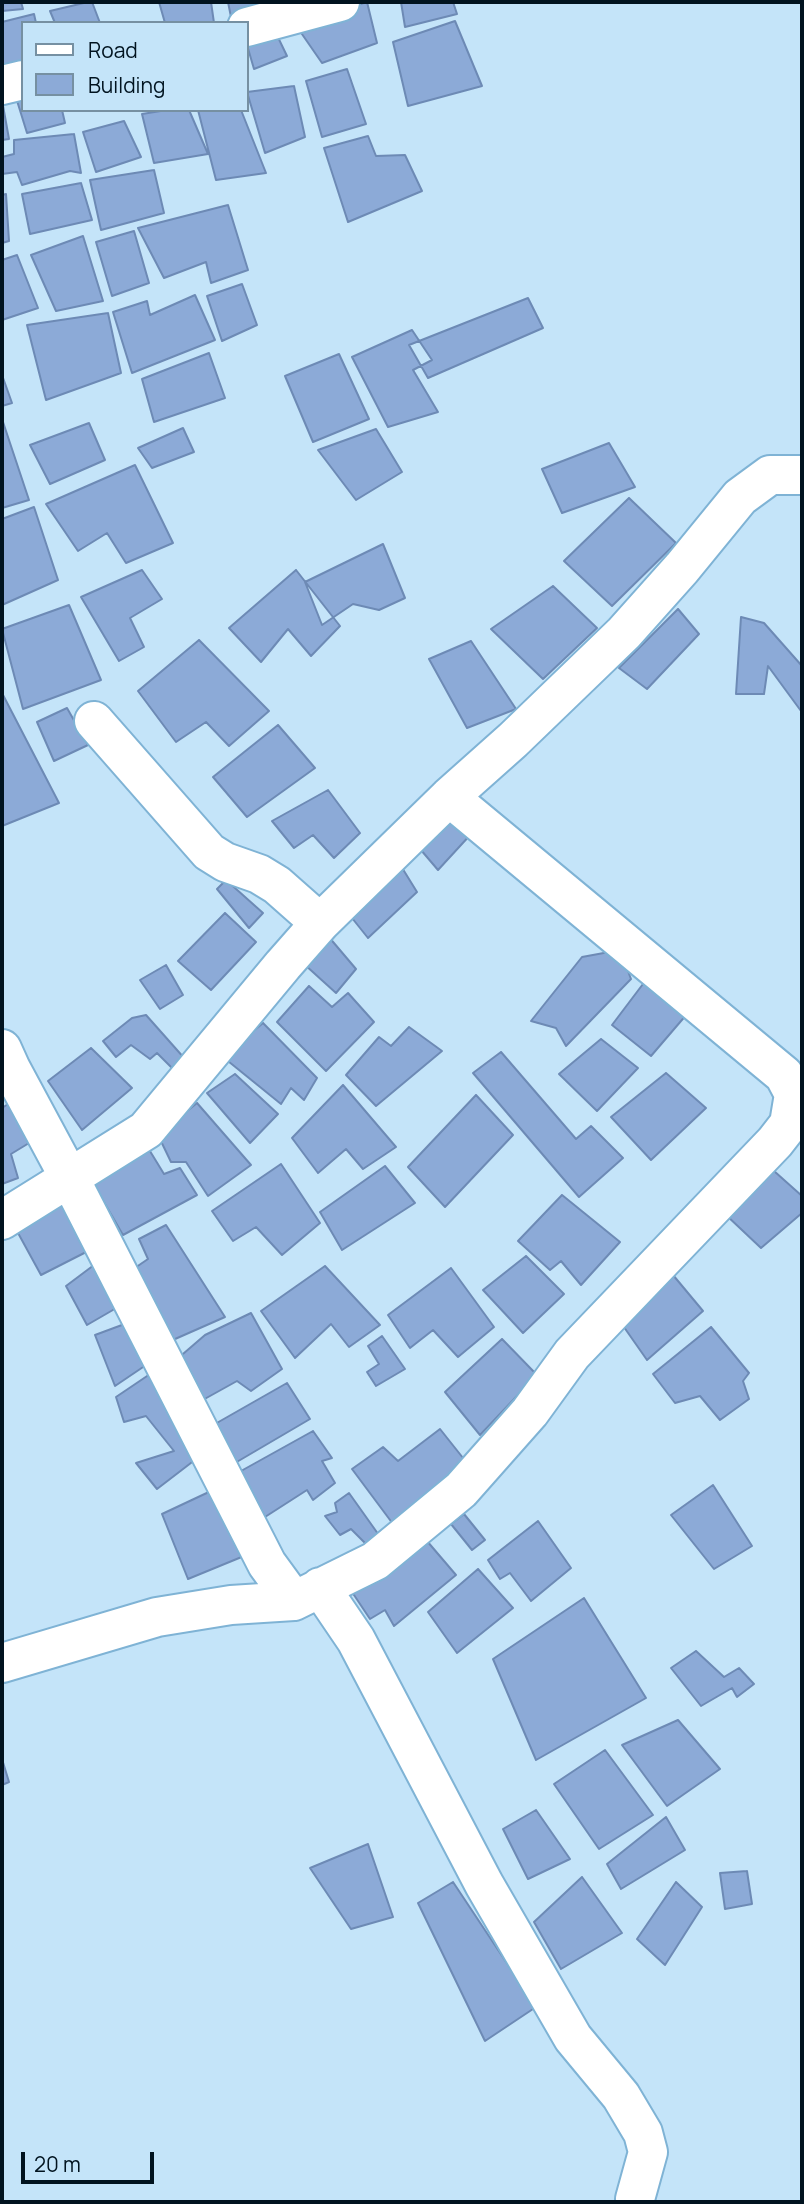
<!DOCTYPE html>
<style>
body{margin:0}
#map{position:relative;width:804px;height:2204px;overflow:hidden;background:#c4e4f9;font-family:Manrope,sans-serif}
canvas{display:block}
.frame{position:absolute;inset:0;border:4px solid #01131f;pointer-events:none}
.legend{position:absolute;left:21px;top:21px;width:228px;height:91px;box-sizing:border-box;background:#c4e4f9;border:2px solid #7690a2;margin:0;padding:9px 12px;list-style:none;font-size:21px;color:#01131f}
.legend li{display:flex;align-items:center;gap:14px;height:35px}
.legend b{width:35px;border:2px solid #7690a2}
.scale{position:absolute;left:21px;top:2152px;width:133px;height:32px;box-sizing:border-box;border:4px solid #01131f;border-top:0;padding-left:9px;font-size:21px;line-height:24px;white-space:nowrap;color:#01131f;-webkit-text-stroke:5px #c4e4f9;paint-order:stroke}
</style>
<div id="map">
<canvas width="804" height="2204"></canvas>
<div class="frame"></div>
<ul class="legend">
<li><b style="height:9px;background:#fff"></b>Road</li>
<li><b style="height:19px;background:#8caad7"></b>Building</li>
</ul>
<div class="scale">20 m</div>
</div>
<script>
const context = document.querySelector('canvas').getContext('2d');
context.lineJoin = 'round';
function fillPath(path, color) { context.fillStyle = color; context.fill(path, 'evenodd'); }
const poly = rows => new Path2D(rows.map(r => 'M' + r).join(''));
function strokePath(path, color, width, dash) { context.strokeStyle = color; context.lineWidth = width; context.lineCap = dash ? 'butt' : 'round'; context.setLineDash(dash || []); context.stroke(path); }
const building = poly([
 [2,2,21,2,23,9,2,11,2,2],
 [88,2,92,2,100,23,55,23,50,11,88,2],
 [159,2,211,2,214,23,165,23,159,2],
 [228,2,273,2,274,9,231,17,228,2],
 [367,2,377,43,322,63,295,24,367,2],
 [401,2,453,2,457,14,405,27,401,2],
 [34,14,36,23,23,23,23,67,2,71,2,22,34,14],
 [455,21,482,86,408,106,393,42,455,21],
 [273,27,287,56,254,69,247,45,273,27],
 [347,69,366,124,322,137,306,81,347,69],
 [294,86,305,137,265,153,247,92,294,86],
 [23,89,23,110,62,110,65,123,27,133,14,91,23,89],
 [2,100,9,139,2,140,2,100],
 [167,110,189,110,208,154,154,163,142,114,167,110],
 [198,110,241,110,266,173,216,180,198,110],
 [124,121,141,157,96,172,83,132,124,121],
 [74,134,81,173,70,171,22,185,17,172,2,174,2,157,14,154,14,140,74,134],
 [368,136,376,156,405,155,422,191,348,222,324,148,368,136],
 [154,170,164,213,101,230,90,180,154,170],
 [81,183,92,220,30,234,22,194,81,183],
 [6,194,9,241,2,243,2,195,6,194],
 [228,205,248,270,211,283,206,262,164,278,138,228,228,205],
 [134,231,149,283,112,296,96,242,134,231],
 [83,236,103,301,56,311,31,255,83,236],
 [17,255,38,308,2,320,2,260,17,255],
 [242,284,257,325,222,341,207,296,242,284],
 [195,295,215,340,132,373,113,312,147,301,150,315,195,295],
 [528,298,543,328,428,378,409,345,528,298],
 [108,313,121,373,46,400,27,325,108,313],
 [412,330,432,360,413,370,438,412,388,427,352,357,412,330],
 [209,353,225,398,154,422,142,379,209,353],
 [339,354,369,419,313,442,285,376,339,354],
 [2,375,12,403,2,406,2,375],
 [2,419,29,500,2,508,2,419],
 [89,423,105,460,50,484,30,445,89,423],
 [183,428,194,452,152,468,138,448,183,428],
 [376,429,402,472,356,500,318,450,376,429],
 [609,443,635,487,562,513,542,469,609,443],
 [135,465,173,543,126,563,107,533,78,551,46,504,135,465],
 [629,498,676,543,612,606,564,561,629,498],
 [34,507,58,580,2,605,2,519,34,507],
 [383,544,405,598,379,610,353,604,322,625,305,582,383,544],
 [142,570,162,599,130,618,144,647,119,661,81,597,142,570],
 [296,570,340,626,311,656,288,629,261,662,229,628,296,570],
 [553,586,597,628,543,679,491,629,553,586],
 [69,605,101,680,23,709,2,629,69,605],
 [678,609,699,634,647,689,619,668,678,609],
 [741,617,764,623,802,666,801,711,768,666,764,694,736,694,741,617],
 [199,640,269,711,229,746,206,722,176,742,138,691,199,640],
 [471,641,516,709,467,728,429,659,471,641],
 [2,693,59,803,2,826,2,693],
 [67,708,88,745,54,761,37,722,67,708],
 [278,725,315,768,247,817,213,777,278,725],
 [328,790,360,833,334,858,313,835,294,848,272,821,328,790],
 [445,807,472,833,438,870,415,843,445,807],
 [396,858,417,892,368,938,344,908,396,858],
 [226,880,263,913,249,928,217,889,226,880],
 [225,913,256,942,211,990,178,961,225,913],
 [328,936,356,969,336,993,304,964,328,936],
 [620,950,631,979,566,1046,556,1028,531,1021,582,957,620,950],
 [166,965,183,995,160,1009,140,980,166,965],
 [646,980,687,1014,651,1056,612,1025,646,980],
 [309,986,332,1007,348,993,374,1022,326,1071,277,1022,309,986],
 [146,1015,185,1059,177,1073,157,1053,150,1059,131,1045,116,1057,103,1041,132,1018,146,1015],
 [263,1023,317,1078,304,1100,291,1088,281,1104,223,1057,263,1023],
 [409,1027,442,1051,376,1106,346,1075,379,1037,391,1046,409,1027],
 [601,1039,638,1068,597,1111,559,1074,601,1039],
 [91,1048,132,1088,82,1130,48,1081,91,1048],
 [501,1052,576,1139,591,1126,623,1158,579,1197,473,1073,501,1052],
 [666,1073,706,1108,651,1160,611,1117,666,1073],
 [235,1074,278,1114,250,1143,207,1093,235,1074],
 [343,1085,396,1147,363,1169,346,1149,318,1173,292,1138,343,1085],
 [476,1095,513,1135,445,1207,408,1167,476,1095],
 [11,1102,34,1140,11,1154,18,1178,2,1184,2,1108,11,1102],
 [197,1103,251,1165,208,1196,186,1162,171,1162,158,1135,197,1103],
 [145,1143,164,1174,180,1168,197,1195,123,1235,87,1173,145,1143],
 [281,1164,320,1223,282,1255,256,1227,233,1241,212,1211,281,1164],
 [385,1166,415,1203,342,1250,320,1212,385,1166],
 [774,1171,802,1196,802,1213,761,1248,725,1214,774,1171],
 [66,1191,96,1247,41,1275,12,1222,66,1191],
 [562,1195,620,1242,581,1285,561,1261,550,1270,518,1241,562,1195],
 [166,1225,225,1317,166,1343,129,1272,148,1259,139,1239,166,1225],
 [526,1256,564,1294,523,1333,483,1290,526,1256],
 [102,1259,125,1303,87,1325,66,1286,102,1259],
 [325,1266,380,1325,349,1347,331,1324,295,1358,261,1311,325,1266],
 [451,1268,494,1327,458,1357,433,1330,410,1348,388,1315,451,1268],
 [668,1269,703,1311,647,1360,619,1320,668,1269],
 [251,1313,282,1369,251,1391,237,1381,201,1401,176,1360,205,1335,251,1313],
 [130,1322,152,1361,115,1386,95,1335,130,1322],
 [711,1327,749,1373,743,1381,749,1399,720,1420,700,1396,675,1403,653,1374,711,1327],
 [382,1336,405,1369,376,1386,367,1372,379,1364,368,1346,382,1336],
 [502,1339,537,1375,480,1435,445,1392,502,1339],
 [156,1370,200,1456,157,1489,136,1463,174,1451,146,1416,124,1422,116,1397,156,1370],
 [287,1383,310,1419,235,1463,215,1424,287,1383],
 [440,1429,467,1463,393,1524,352,1469,383,1447,398,1461,440,1429],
 [313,1431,332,1458,322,1461,335,1483,313,1500,307,1490,265,1517,241,1471,313,1431],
 [713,1485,752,1546,714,1569,671,1515,713,1485],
 [211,1491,244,1556,188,1579,162,1514,211,1491],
 [349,1493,381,1538,368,1546,351,1529,340,1535,325,1516,337,1512,335,1503,349,1493],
 [464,1514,485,1540,472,1550,451,1524,464,1514],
 [538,1521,571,1568,531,1601,510,1573,500,1579,488,1560,538,1521],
 [421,1534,456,1575,394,1626,385,1610,370,1619,350,1589,421,1534],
 [478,1569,513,1608,457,1653,428,1612,478,1569],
 [584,1598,646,1698,536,1760,493,1659,584,1598],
 [696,1651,724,1677,739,1668,754,1684,737,1697,732,1688,701,1706,671,1668,696,1651],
 [678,1720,720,1769,667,1806,622,1745,678,1720],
 [605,1750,653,1815,599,1849,554,1784,605,1750],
 [2,1759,9,1782,2,1785,2,1759],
 [536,1810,570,1859,528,1879,503,1829,536,1810],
 [666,1817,685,1850,621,1889,607,1864,666,1817],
 [368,1844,393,1917,351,1929,310,1868,368,1844],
 [747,1871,752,1904,725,1909,720,1873,747,1871],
 [582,1877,622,1933,561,1969,534,1922,582,1877],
 [453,1882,536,2007,485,2041,418,1903,453,1882],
 [676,1882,702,1907,665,1965,637,1939,676,1882]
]);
const street = poly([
 [247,27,340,2],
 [2,85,23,80],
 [94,721,209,852,225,862,259,874,277,885,320,923],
 [2,1049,11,1069,69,1177,267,1564,294,1601],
 [2,1220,146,1130,283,965,320,923,449,797,513,740,624,633,682,568,740,497,770,475,802,475],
 [320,1587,356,1640,484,1884,573,2038,621,2096,643,2133,648,2152,635,2199],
 [2,1663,157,1617,231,1605,294,1601,375,1561,461,1490,530,1412,572,1354,775,1142,789,1124,794,1094,784,1075,449,797]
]);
fillPath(building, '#8caad7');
strokePath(building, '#6d8ab5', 2);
strokePath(street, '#7fb3d5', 42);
strokePath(street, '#fff', 38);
</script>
